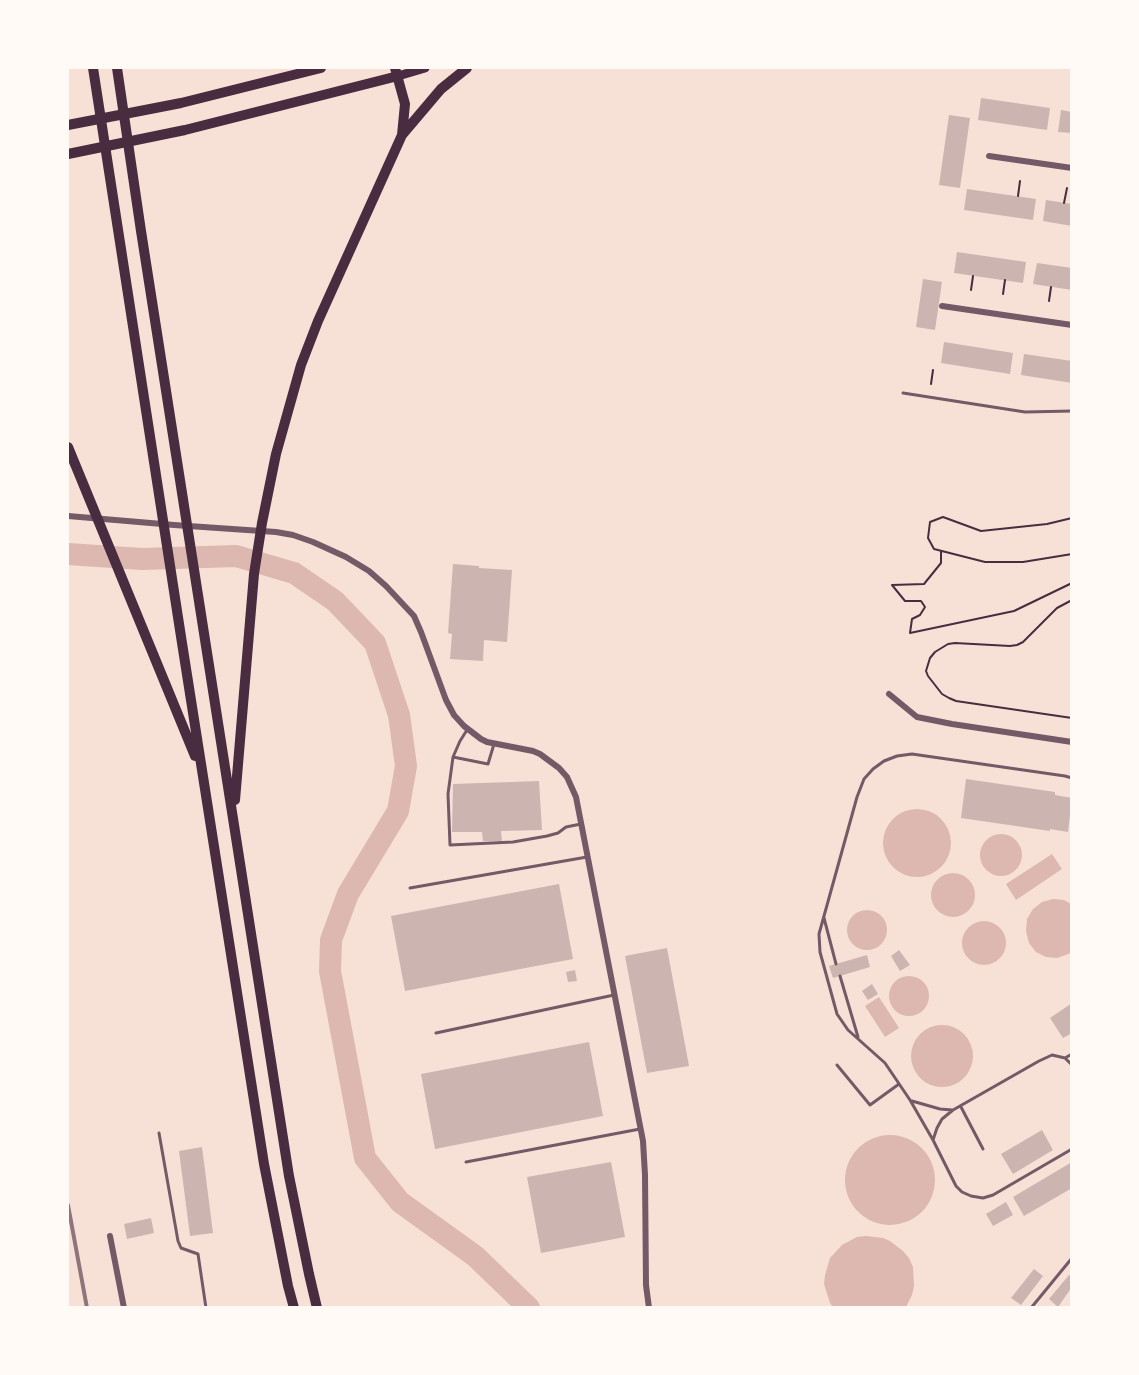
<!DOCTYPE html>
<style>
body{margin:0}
#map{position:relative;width:1139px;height:1375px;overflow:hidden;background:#f7e1d7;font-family:"Source Sans 3",sans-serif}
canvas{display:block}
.frame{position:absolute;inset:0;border:69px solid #fffaf5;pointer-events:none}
</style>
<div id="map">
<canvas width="1139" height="1375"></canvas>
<div class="frame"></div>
</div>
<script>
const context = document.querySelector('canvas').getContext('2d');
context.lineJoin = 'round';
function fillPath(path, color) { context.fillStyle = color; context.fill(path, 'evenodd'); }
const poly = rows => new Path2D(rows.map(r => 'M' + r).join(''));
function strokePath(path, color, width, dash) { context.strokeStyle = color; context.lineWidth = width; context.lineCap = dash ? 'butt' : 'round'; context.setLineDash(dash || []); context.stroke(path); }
const water = poly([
 '883 843a34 34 0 1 1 68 0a34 34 0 1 1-68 0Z',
 '980 855a21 21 0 1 1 42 0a21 21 0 1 1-42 0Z',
 [1052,854,1062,869,1016,900,1006,884],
 '931 895a22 22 0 1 1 44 0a22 22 0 1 1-44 0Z',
 [1053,899,1064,900,1071,904,1071,953,1057,958,1046,957,1036,952,1029,943,1026,931,1027,919,1033,909,1042,902],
 '847 930a20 20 0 1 1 40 0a20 20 0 1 1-40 0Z',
 '962 943a22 22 0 1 1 44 0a22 22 0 1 1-44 0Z',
 '889 996a20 20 0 1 1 40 0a20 20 0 1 1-40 0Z',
 [879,997,899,1028,885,1037,865,1006],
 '911 1056a31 31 0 1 1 62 0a31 31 0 1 1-62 0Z',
 '845 1180a45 45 0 1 1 90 0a45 45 0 1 1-90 0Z',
 [866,1236,883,1238,890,1241,903,1251,909,1258,913,1267,914,1286,912,1295,906,1307,833,1307,830,1303,824,1284,825,1275,830,1258,842,1245,857,1237]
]);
const river = poly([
 [68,554,142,559,236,556,294,573,335,601,375,643,399,715,406,766,398,811,348,894,331,940,330,971,365,1158,400,1202,475,1256,529,1308]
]);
const building = poly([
 [981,98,1050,108,1047,130,978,120],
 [1061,110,1072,112,1072,133,1058,132],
 [949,115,970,118,960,188,939,185],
 [967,189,1036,199,1033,220,964,210],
 [1046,200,1072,204,1072,226,1043,221],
 [957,252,1026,262,1023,283,954,273],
 [1037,263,1072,268,1072,290,1033,284],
 [923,279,942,282,935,330,916,327],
 [944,342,1013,353,1010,374,941,363],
 [1024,354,1072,361,1072,383,1021,375],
 [453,564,479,566,479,568,512,570,507,642,484,640,483,661,450,659,452,634,448,633],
 [966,779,1055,792,1055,795,1072,798,1068,832,1050,829,1050,831,961,818],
 [539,781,542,830,501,831,502,841,483,841,482,832,452,832,453,784],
 [559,884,573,959,405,991,391,916],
 [667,948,689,1066,647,1073,625,956],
 [899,950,910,965,900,971,891,956],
 [867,955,870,967,833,978,829,966],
 [575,970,577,981,568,982,566,972],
 [872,984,878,994,868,1000,862,991],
 [1072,1003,1072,1033,1063,1038,1050,1018],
 [589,1042,603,1116,435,1149,421,1074],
 [1042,1130,1053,1150,1013,1174,1001,1154],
 [202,1147,213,1233,190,1236,179,1151],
 [611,1162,625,1237,541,1253,527,1177],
 [1072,1162,1072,1188,1024,1216,1013,1197],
 [1006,1202,1013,1215,993,1226,986,1214],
 [151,1218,154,1233,127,1239,124,1224],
 [1034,1269,1043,1276,1021,1305,1011,1298],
 [1069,1275,1072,1277,1072,1287,1058,1307,1049,1299]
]);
const path = poly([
 [1018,196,1020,181],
 [1064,203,1067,188],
 [971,290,973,276],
 [1003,294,1005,280],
 [1049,301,1051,287],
 [931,384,933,370],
 [1072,518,1047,524,981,531,943,517,930,522,928,538,934,549,985,562,1023,562,1072,554],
 [941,551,941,563,924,584,892,585,905,601,921,601,925,607,920,615,912,619,910,633,1014,611,1072,583],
 [1072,600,1057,608,1023,642,1017,645,1010,646,955,643,948,644,935,652,930,658,926,671,928,676,942,694,949,698,956,701,1072,718]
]);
const service = poly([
 [903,393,1025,412,1072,411],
 [467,730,460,741,453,757,448,794,450,845,513,842,547,836,558,833,566,827,581,824],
 [453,757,488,764,494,744],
 [1072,778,1065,776,912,754,897,756,884,761,873,769,864,779,857,797,819,934,820,952,837,1014,848,1030,885,1063,910,1100,933,1140,956,1186,962,1192,971,1196,983,1198,993,1195,1072,1149],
 [410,888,587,857],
 [824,918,836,964],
 [840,976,858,1037],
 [436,1033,614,995],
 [1065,1058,1072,1054],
 [837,1065,870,1105,899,1084],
 [912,1101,940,1109,952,1110],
 [961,1107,983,1149],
 [159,1133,178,1241,181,1248,198,1254,206,1308],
 [933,1140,937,1128,942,1119,953,1110,1039,1061,1052,1055,1065,1058,1072,1065],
 [466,1162,640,1129],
 [1031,1308,1072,1258]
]);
const minor = poly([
 [989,156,1072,168],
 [942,306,1072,325],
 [68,516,174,525,276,532,293,535,313,542,346,557,369,571,386,586,414,616,421,632,446,700,454,715,464,726,481,739,487,742,533,751,540,754,559,768,567,777,576,797,643,1141,645,1175,646,1285,649,1308],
 [889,694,917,717,952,724,1072,742],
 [110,1236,124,1308]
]);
const primary = poly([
 [398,76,425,68]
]);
const trunk = poly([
 [68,125,181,103,321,68],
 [68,154,185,130,398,76]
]);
const motorway = poly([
 [93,68,182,643,264,1164,288,1286,294,1308],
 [117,68,141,231,289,1176,309,1274,317,1308],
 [395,68,405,104,402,135],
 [68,447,195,756],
 [235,800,254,574,262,523,276,454,301,365,318,321,402,135,441,89,467,68]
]);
const rail = poly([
 [68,1205,87,1308]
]);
fillPath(water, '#dcb8b0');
strokePath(river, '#dcb8b0', 22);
fillPath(building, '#ccb4b1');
strokePath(path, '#4a2c40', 2);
strokePath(service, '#755966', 3);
strokePath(minor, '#755966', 6);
strokePath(primary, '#4a2c40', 9);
strokePath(trunk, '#4a2c40', 10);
strokePath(motorway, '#4a2c40', 10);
strokePath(rail, '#8f747c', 4);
</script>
